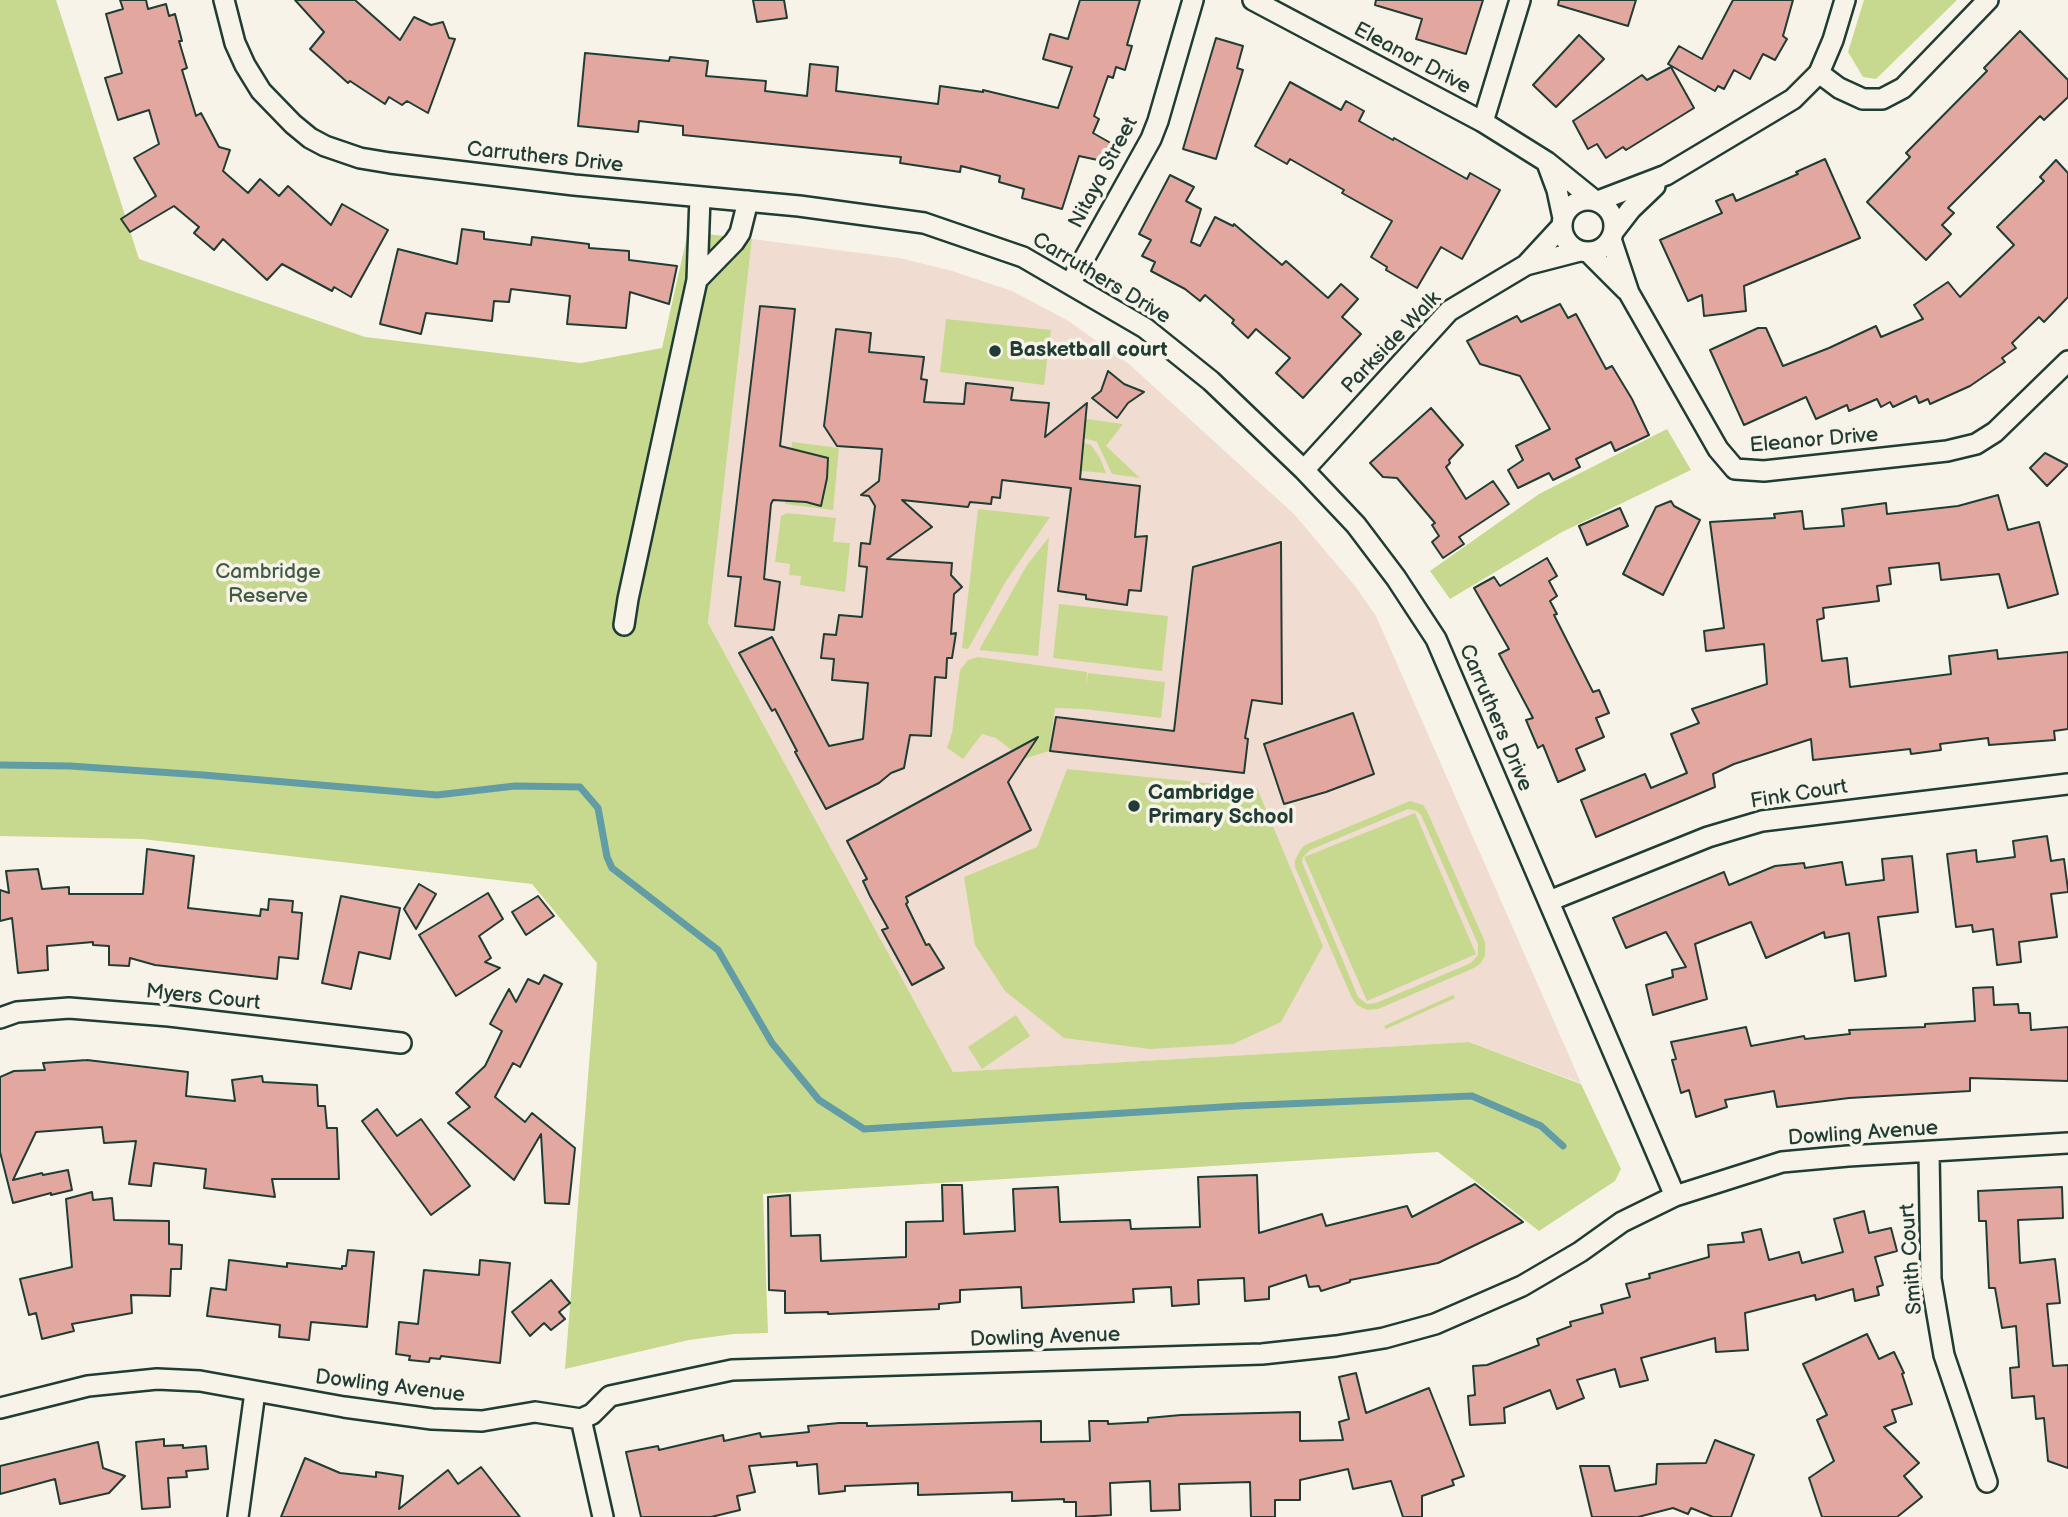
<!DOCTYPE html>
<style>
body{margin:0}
canvas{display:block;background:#f7f3e8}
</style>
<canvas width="2068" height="1517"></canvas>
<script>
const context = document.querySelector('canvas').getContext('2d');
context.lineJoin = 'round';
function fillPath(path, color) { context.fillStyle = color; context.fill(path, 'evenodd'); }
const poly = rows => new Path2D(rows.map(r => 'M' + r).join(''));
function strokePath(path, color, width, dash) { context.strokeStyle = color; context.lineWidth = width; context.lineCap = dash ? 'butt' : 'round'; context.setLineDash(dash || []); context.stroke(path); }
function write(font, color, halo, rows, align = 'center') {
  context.font = font + ' "Balsamiq Sans",sans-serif'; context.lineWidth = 7; context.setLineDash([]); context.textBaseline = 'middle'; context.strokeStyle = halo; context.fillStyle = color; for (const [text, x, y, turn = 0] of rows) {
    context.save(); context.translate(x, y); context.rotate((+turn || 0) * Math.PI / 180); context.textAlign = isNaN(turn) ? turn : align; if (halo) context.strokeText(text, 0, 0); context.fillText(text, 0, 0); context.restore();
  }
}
const built = poly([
 [752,239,899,258,949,270,1012,291,1067,320,1129,364,1294,514,1355,586,1376,616,1581,1083,1469,1042,953,1072,708,623]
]);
const green = poly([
 [0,0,56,0,139,259,365,337,581,363,662,348,688,232,752,239,708,623,953,1072,1469,1042,1581,1084,1621,1169,1615,1181,1539,1231,1438,1152,763,1194,768,1333,734,1334,689,1340,565,1369,597,963,532,884,142,839,0,836],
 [1864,0,1957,0,1876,79,1863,77,1848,52],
 [946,319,1051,330,1044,385,940,372],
 [1086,419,1123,424,1106,446,1140,478,1112,474,1097,442,1084,438],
 [1667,429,1691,470,1562,532,1450,599,1430,571,1539,494],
 [792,442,839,448,833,510,785,504],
 [1084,443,1091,445,1100,458,1106,473,1081,471],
 [978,509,1050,517,1006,581,968,649,962,648],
 [787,513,836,518,833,542,850,543,845,592,800,585,801,576,789,575,790,564,775,562,781,516],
 [1049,537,1038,656,979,650,1027,565],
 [1059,604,1168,616,1162,671,1053,658],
 [978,657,1087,672,1086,687,1088,673,1165,682,1161,718,1084,709,1055,708,1049,751,1023,759,996,738,982,734,963,759,947,748,952,733,960,670,968,660],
 [1067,769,1257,788,1323,946,1281,1022,1233,1044,1150,1049,1064,1038,1005,991,975,945,964,877,1037,847],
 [1410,801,1423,805,1427,811,1485,942,1485,956,1480,964,1474,968,1378,1009,1367,1010,1357,1005,1352,998,1295,867,1295,860,1301,849,1305,845],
 [1408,809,1417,811,1421,815,1478,944,1478,955,1471,963,1376,1003,1367,1004,1358,997,1302,862,1303,857,1310,850],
 [1415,813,1476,954,1367,1001,1304,857],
 [1453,995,1455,998,1386,1029,1384,1026],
 [1016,1015,1030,1036,982,1069,968,1047]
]);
const stream = poly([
 [0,765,70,766,203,775,437,795,515,786,580,787,598,808,607,857,612,868,718,950,772,1043,819,1100,864,1129,1238,1106,1472,1096,1541,1126,1563,1146]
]);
const building = poly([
 [120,0,146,0,148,9,166,4,169,16,175,14,182,41,179,41,187,68,182,70,196,116,201,113,219,147,230,150,223,171,248,193,260,179,279,196,288,186,331,225,342,204,388,230,351,297,334,287,332,291,282,264,267,280,223,239,214,250,194,233,199,227,174,206,130,232,121,219,156,196,134,158,159,144,149,110,118,120,105,78,122,73,106,14,123,9,120,0],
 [295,0,355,0,400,40,414,17,431,25,443,22,449,38,455,39,428,113,407,101,402,105,389,97,385,104,350,81,348,83,310,49,324,32,295,0],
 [753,0,784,0,787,18,757,22,753,0],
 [1080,0,1140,0,1127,45,1132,46,1125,70,1116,67,1113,78,1108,76,1094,116,1099,119,1093,133,1116,146,1107,162,1079,156,1062,209,1022,198,1024,189,999,182,1000,176,961,166,960,172,900,163,901,157,683,135,683,126,639,121,638,132,578,126,585,53,669,61,670,57,708,61,706,76,766,81,765,91,807,96,810,64,838,67,836,91,938,104,940,86,983,92,983,90,1058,108,1072,67,1043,59,1050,34,1068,39,1080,0],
 [1376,0,1483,0,1466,54,1416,39,1422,19,1375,5,1376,0],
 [1559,0,1636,0,1628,26,1558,5,1559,0],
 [1733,0,1793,0,1783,36,1787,39,1775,60,1763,54,1750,79,1734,70,1724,89,1718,86,1715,91,1668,64,1679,46,1702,59,1733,0],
 [2020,31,2068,80,2068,97,2044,120,2040,116,1948,208,1954,213,1942,225,1951,234,1926,260,1867,202,1910,157,1906,153,1987,71,1984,68,2020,31],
 [1579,35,1604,59,1556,107,1533,85,1579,35],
 [1216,38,1243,46,1237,68,1243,70,1216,159,1183,149,1216,38],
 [1671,67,1694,108,1626,150,1623,147,1606,158,1597,144,1588,149,1573,121,1642,75,1647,80,1671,67],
 [1290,82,1341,110,1346,101,1364,111,1359,121,1393,140,1394,138,1467,179,1470,173,1500,190,1462,259,1441,247,1417,288,1386,270,1387,267,1371,257,1392,221,1342,193,1344,190,1290,159,1287,164,1255,146,1290,82],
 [1825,159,1860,238,1744,286,1746,311,1704,316,1702,295,1688,301,1660,240,1722,213,1716,201,1733,194,1736,201,1798,174,1796,172,1825,159],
 [2056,160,2068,173,2068,297,2044,322,2039,317,2012,343,2016,348,2002,358,2005,362,1970,386,1930,404,1928,399,1919,403,1916,396,1893,407,1890,402,1881,407,1877,399,1849,411,1847,405,1816,419,1806,397,1744,425,1710,350,1758,328,1766,328,1783,366,1829,348,1876,326,1881,337,1923,319,1914,305,1948,282,1960,297,2014,245,1997,227,2044,181,2040,177,2056,160],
 [1170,175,1194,187,1186,201,1201,209,1191,242,1200,246,1215,217,1233,226,1234,224,1282,265,1286,261,1328,298,1341,284,1358,299,1342,317,1361,334,1303,398,1276,373,1290,358,1256,329,1248,338,1232,323,1234,320,1205,295,1200,301,1185,289,1151,271,1155,262,1142,256,1151,240,1139,234,1170,175],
 [462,229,484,232,484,239,531,245,532,237,589,244,589,248,629,251,629,260,677,266,669,304,630,292,626,328,567,324,570,296,511,289,509,302,494,301,492,321,426,313,421,334,380,324,398,249,457,264,462,229],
 [1560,304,1568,318,1576,314,1606,369,1612,366,1632,399,1649,435,1615,451,1611,442,1576,459,1580,467,1553,480,1549,473,1518,488,1508,470,1523,460,1516,446,1550,429,1520,376,1480,364,1467,341,1517,316,1521,322,1560,304],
 [760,306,795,309,780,446,828,458,827,478,821,506,806,502,773,500,771,504,764,579,780,582,774,630,735,626,741,577,728,576,760,306],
 [836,329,871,333,869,352,924,357,921,379,927,380,924,402,964,404,966,383,1013,388,1011,400,1049,403,1045,437,1087,403,1080,479,1140,486,1135,537,1147,536,1141,591,1129,590,1127,605,1086,599,1086,595,1058,591,1071,488,1002,480,1000,498,992,497,991,504,970,502,968,507,902,500,932,527,887,559,952,563,951,575,962,587,954,594,951,634,956,633,952,658,947,658,946,678,935,677,931,736,910,735,904,768,891,773,879,783,826,809,795,752,797,751,775,709,772,711,739,653,772,637,829,746,863,739,868,683,832,680,834,659,821,658,824,634,836,635,839,615,862,617,867,567,859,566,861,543,870,544,875,506,869,496,861,495,879,481,882,449,837,446,824,426,836,329],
 [1108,371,1124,384,1144,392,1128,403,1117,418,1092,398,1101,391,1108,371],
 [1431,408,1463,445,1449,460,1450,463,1446,467,1466,499,1493,481,1509,504,1459,537,1464,544,1443,558,1432,542,1439,536,1432,525,1435,523,1397,478,1383,477,1370,463,1431,408],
 [2045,453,2068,465,2047,486,2030,468,2045,453],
 [1998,495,2008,530,2039,522,2058,594,2008,608,1999,574,1941,580,1939,563,1889,568,1891,584,1877,586,1879,601,1823,608,1824,618,1817,620,1822,661,1847,658,1850,687,1951,674,1949,656,1997,650,1998,659,2068,652,2068,729,2054,731,2055,740,1989,745,1988,738,1940,744,1941,750,1911,754,1910,749,1813,760,1811,739,1734,764,1713,774,1715,787,1596,837,1581,800,1645,774,1651,788,1687,773,1671,734,1699,723,1692,709,1767,684,1764,644,1706,651,1704,631,1724,628,1710,522,1775,518,1774,514,1802,511,1804,529,1844,526,1842,509,1886,503,1887,514,1958,506,1998,495],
 [1671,501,1674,506,1700,520,1663,595,1623,574,1656,507,1671,501],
 [1620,508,1628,526,1587,545,1579,526,1620,508],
 [1281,542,1282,704,1252,700,1245,738,1248,739,1244,773,1050,751,1056,717,1174,731,1193,567,1281,542],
 [1547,558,1557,576,1549,581,1557,596,1550,601,1557,614,1554,615,1593,692,1599,690,1609,713,1596,718,1604,737,1576,749,1585,770,1558,782,1543,745,1538,748,1526,720,1533,718,1499,654,1509,649,1474,588,1494,577,1500,586,1547,558],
 [1353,713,1374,774,1326,792,1284,804,1264,744,1353,713],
 [1038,737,1008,782,1031,830,906,897,908,902,906,904,926,945,929,944,944,968,912,985,882,930,888,928,870,896,863,881,867,879,847,841,1038,737],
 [2047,836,2051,861,2064,859,2068,890,2068,892,2051,894,2057,937,2019,942,2021,962,1997,965,1993,929,1973,932,1972,925,1956,927,1947,854,1976,850,1977,862,2015,857,2013,841,2047,836],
 [147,849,194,856,188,908,260,916,261,909,268,910,269,899,293,901,292,912,302,913,298,959,279,957,277,979,155,965,130,958,129,966,109,965,109,946,93,945,93,942,47,946,48,970,18,973,12,918,0,921,0,890,9,893,6,871,38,869,42,889,69,887,69,894,143,894,147,849],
 [1912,856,1918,912,1878,917,1886,976,1855,981,1849,933,1825,938,1824,932,1766,958,1751,922,1695,944,1707,999,1653,1015,1646,985,1673,977,1672,970,1686,967,1666,932,1626,948,1613,918,1724,872,1729,885,1775,866,1804,863,1805,868,1842,862,1846,885,1884,880,1882,859,1912,856],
 [419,884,436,894,416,929,404,909,419,884],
 [488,893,503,919,479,936,491,958,485,962,500,968,456,996,419,935,488,893],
 [341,896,400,908,390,959,359,952,351,989,322,983,341,896],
 [538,896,554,916,526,935,512,912,538,896],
 [544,975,562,984,520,1067,513,1063,495,1097,525,1122,532,1113,575,1148,569,1204,545,1203,541,1134,514,1180,448,1123,470,1107,456,1093,485,1066,502,1031,490,1024,509,989,516,1002,528,979,539,984,544,975],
 [1993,987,1994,1005,2018,1004,2019,1013,2030,1013,2031,1030,2068,1027,2068,1081,1970,1078,1970,1091,1849,1098,1777,1107,1774,1091,1725,1100,1727,1107,1696,1117,1689,1090,1681,1093,1672,1060,1676,1059,1671,1042,1746,1027,1751,1046,1804,1036,1805,1039,1850,1034,1849,1030,1925,1027,1925,1024,1975,1021,1973,988,1993,987],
 [87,1060,188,1072,186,1096,235,1101,232,1080,262,1076,263,1082,317,1085,318,1106,325,1106,327,1128,337,1128,339,1179,272,1179,275,1197,204,1188,206,1169,154,1163,151,1186,129,1184,136,1141,104,1143,102,1127,36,1132,13,1180,42,1173,43,1175,68,1170,72,1190,51,1195,51,1193,13,1203,0,1152,0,1077,14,1071,45,1070,43,1063,87,1060],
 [377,1109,397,1136,421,1119,470,1186,431,1215,362,1121,377,1109],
 [1257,1175,1259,1233,1322,1214,1326,1226,1407,1206,1412,1217,1475,1184,1523,1222,1438,1263,1350,1280,1350,1282,1321,1291,1319,1286,1309,1287,1306,1275,1269,1287,1269,1299,1245,1301,1244,1278,1198,1280,1199,1304,1172,1306,1171,1287,1133,1289,1134,1302,1022,1308,1021,1287,960,1290,960,1302,939,1304,939,1309,828,1314,828,1312,785,1313,785,1291,769,1290,768,1197,790,1195,791,1236,820,1235,821,1261,906,1257,906,1222,943,1221,942,1185,962,1185,964,1234,1015,1231,1013,1189,1058,1187,1060,1222,1130,1220,1131,1229,1200,1227,1198,1177,1257,1175],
 [2062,1187,2063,1218,2018,1220,2020,1263,2055,1259,2060,1303,2047,1304,2053,1366,2068,1365,2068,1468,2048,1461,2044,1418,2036,1419,2034,1396,2012,1398,2010,1368,2019,1367,2016,1326,2002,1328,1995,1288,1989,1288,1986,1221,1979,1221,1978,1191,2062,1187],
 [92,1192,93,1200,112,1198,114,1220,169,1221,169,1244,182,1245,181,1269,171,1269,170,1296,131,1295,132,1313,72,1324,74,1331,42,1339,36,1313,29,1315,20,1279,72,1267,66,1199,92,1192],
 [1864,1211,1869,1233,1891,1228,1897,1251,1875,1257,1883,1285,1877,1287,1879,1295,1855,1301,1853,1289,1816,1300,1815,1295,1745,1313,1748,1350,1716,1352,1715,1338,1641,1358,1648,1380,1620,1387,1615,1369,1577,1380,1584,1398,1557,1409,1550,1390,1504,1408,1505,1423,1470,1425,1468,1396,1475,1395,1473,1366,1487,1365,1539,1345,1537,1339,1571,1326,1570,1322,1603,1313,1601,1305,1630,1297,1626,1284,1650,1278,1649,1274,1709,1257,1708,1245,1744,1242,1742,1233,1761,1229,1769,1260,1799,1252,1802,1263,1843,1252,1834,1219,1864,1211],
 [348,1250,374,1252,367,1327,311,1322,309,1340,279,1337,280,1325,207,1316,211,1288,226,1290,229,1260,287,1267,287,1263,342,1269,342,1266,346,1266,348,1250],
 [480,1260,510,1263,500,1363,441,1356,440,1359,430,1358,429,1362,409,1360,410,1356,396,1354,399,1322,418,1324,424,1270,479,1275,480,1260],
 [551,1280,570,1303,559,1312,565,1319,551,1330,544,1323,530,1336,512,1312,551,1280],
 [1867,1334,1879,1359,1894,1352,1904,1373,1902,1374,1912,1404,1892,1410,1896,1422,1884,1427,1919,1463,1904,1476,1922,1497,1897,1517,1822,1517,1809,1478,1834,1461,1817,1420,1827,1415,1803,1364,1867,1334],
 [1356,1373,1366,1413,1429,1388,1464,1476,1452,1480,1454,1485,1422,1496,1422,1517,1403,1517,1391,1481,1353,1489,1348,1469,1300,1480,1300,1500,1275,1500,1275,1517,1251,1517,1250,1482,1179,1484,1180,1510,1151,1511,1150,1481,1110,1483,1111,1515,1076,1517,1076,1502,1064,1502,1064,1499,1012,1501,1012,1492,918,1495,918,1483,845,1486,845,1491,819,1494,817,1464,797,1466,797,1462,749,1466,755,1492,737,1496,740,1510,711,1517,641,1517,626,1452,658,1446,659,1450,723,1435,724,1441,760,1433,761,1437,809,1432,808,1426,839,1423,867,1423,867,1426,1041,1421,1041,1442,1090,1441,1089,1421,1108,1421,1108,1424,1148,1422,1148,1418,1181,1415,1300,1412,1300,1441,1343,1440,1339,1422,1349,1419,1339,1377,1356,1373],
 [164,1439,164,1446,183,1445,183,1448,206,1446,208,1469,186,1471,187,1477,168,1478,170,1507,142,1509,136,1442,164,1439],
 [1715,1440,1754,1455,1731,1517,1713,1517,1691,1508,1688,1514,1673,1508,1638,1517,1592,1517,1580,1466,1609,1466,1615,1491,1656,1484,1657,1464,1706,1463,1715,1440],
 [98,1442,103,1468,125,1476,109,1493,60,1504,55,1479,0,1494,0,1466,98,1442],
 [305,1458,340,1473,376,1477,376,1472,403,1476,399,1509,448,1470,458,1484,481,1467,520,1517,281,1517,305,1458]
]);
const street = poly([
 [224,0,235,43,245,65,261,91,293,124,310,138,325,146,360,158,390,163,574,185,799,206,924,223,1023,257,1145,328,1211,381,1304,470,1356,525,1396,578,1436,639,1675,1196],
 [1253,0,1483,122,1547,162,1594,200],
 [1819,73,1839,88,1863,99,1882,99,1903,88,1988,0],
 [1483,122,1520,0],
 [1547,163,1557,190,1563,218],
 '1562 226a26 26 0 1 1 52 0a26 26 0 1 1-52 0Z',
 [1598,201,1666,175,1793,99,1819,73,1833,40,1845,0],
 [1614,231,1631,209,1655,186],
 [1611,239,1629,293,1718,449,1735,469,1764,471,1947,451,1976,444,1995,432,2068,361],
 [1589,253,1626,290],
 [1526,265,1562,226],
 [697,280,734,242,740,233,748,201],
 [1070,284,1151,139,1158,121,1193,0],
 [1304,470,1449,311,1526,265,1580,251],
 [624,625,628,599,697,280,700,197],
 [1549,901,1708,837,1762,821,2068,784],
 [0,1018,17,1012,69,1008,169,1016,401,1043],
 [1929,1152,1931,1279,1944,1355,1987,1482],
 [0,1408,88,1386,157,1379,200,1381,344,1407,432,1419,482,1421,535,1412,581,1419,592,1414,610,1396,732,1370,1262,1354,1336,1346,1384,1338,1435,1324,1522,1286,1580,1252,1622,1222,1675,1196,1782,1162,1848,1156,2068,1143],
 [581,1419,603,1517],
 [238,1517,255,1392]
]);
const markers = [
 [995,351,7,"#1f3d34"],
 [1134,806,7,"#1f3d34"]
];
const streetNames = [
 ["Eleanor Drive",1412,59,28],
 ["Carruthers Drive",545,158,6],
 ["Nitaya Street",1104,173,-62],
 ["Carruthers Drive",1101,279,31],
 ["Parkside Walk",1392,343,-46],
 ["Eleanor Drive",1814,441,-5],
 ["Carruthers Drive",1495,718,67],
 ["Fink Court",1799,795,-9],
 ["Myers Court",203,998,6],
 ["Dowling Avenue",1863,1134,-4],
 ["Smith Court",1912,1259,-94],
 ["Dowling Avenue",1045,1338,-2],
 ["Dowling Avenue",390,1387,7]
];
const poiNames = [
 ["Basketball court",1009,351],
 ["Cambridge",1148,794],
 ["Primary School",1148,818]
];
const parkNames = [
 ["Cambridge",268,573],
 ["Reserve",268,597]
];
fillPath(built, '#f1dcd2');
fillPath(green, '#c7d98e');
strokePath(stream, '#629ca4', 7);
fillPath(building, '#e2a8a0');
strokePath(building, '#1f3d34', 2);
strokePath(street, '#1f3d34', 24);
strokePath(street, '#f7f3e8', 19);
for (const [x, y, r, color] of markers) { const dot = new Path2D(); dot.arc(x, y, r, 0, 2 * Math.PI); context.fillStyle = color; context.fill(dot); strokePath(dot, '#f7f3e8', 2.5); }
write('21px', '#1f3d34', '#f7f3e8', streetNames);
write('bold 21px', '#1f3d34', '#f7f3e8', poiNames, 'left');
write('21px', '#415c46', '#f7f3e8', parkNames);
</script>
